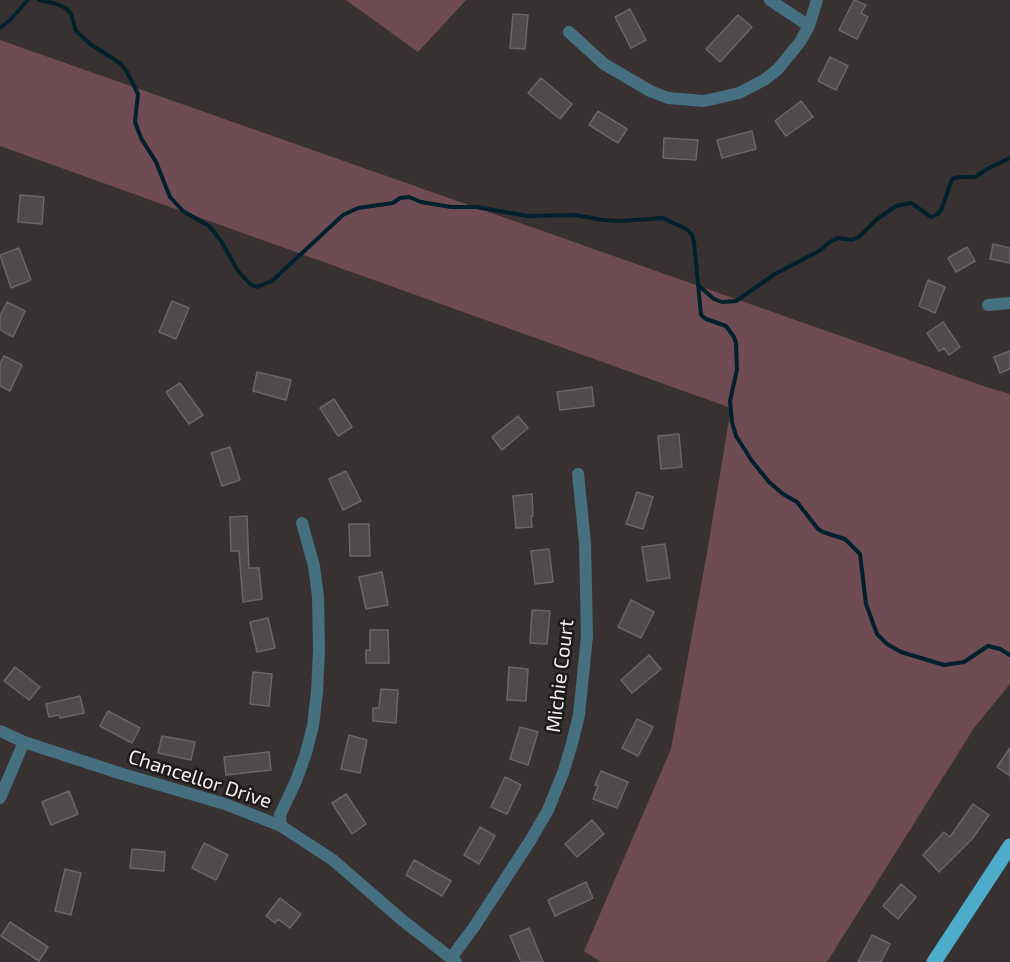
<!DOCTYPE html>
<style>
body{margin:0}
canvas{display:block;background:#373132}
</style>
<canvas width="1010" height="962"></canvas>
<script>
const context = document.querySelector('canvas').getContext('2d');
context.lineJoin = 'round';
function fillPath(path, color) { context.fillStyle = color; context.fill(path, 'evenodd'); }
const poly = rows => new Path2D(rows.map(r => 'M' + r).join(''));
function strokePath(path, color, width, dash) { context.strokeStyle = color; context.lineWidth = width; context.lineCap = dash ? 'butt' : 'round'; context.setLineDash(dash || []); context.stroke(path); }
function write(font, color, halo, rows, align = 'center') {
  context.font = font + ' "Exo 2",sans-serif'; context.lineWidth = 5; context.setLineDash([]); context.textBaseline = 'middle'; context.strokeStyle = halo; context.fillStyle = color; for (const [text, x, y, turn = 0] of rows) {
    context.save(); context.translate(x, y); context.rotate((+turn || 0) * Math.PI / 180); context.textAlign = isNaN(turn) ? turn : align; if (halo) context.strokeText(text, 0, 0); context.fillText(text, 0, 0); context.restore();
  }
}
const green = poly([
 [346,0,466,0,418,52],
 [0,40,983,386,1010,394,1010,684,974,728,827,962,601,962,584,951,671,749,707,553,731,408,0,146]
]);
const stream = poly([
 [39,0,57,4,66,8,71,14,76,31,90,44,120,63,127,72,138,94,135,122,141,138,156,162,170,197,183,211,209,226,221,241,238,271,250,284,257,287,272,281,343,215,358,208,393,203,400,198,409,197,421,202,451,207,476,207,528,216,575,215,603,220,619,221,663,218,688,230,692,235,694,242,701,315,706,319,726,326,734,337,736,343,737,370,730,401,732,422,736,436,752,461,769,482,783,494,797,502,818,529,823,532,845,539,860,554,866,604,877,634,887,644,901,652,944,665,964,662,988,646,1000,649,1010,655],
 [0,28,10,20,28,0],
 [699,286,714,299,722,302,736,301,775,274,819,251,830,242,838,238,852,240,859,237,876,220,896,206,911,203,931,217,938,214,942,208,952,179,959,177,975,177,987,169,1010,158]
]);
const building = poly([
 [854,0,866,5,861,13,868,17,857,39,839,30,854,0],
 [630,9,646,40,631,48,615,17,630,9],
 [513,14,528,15,525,49,510,48,513,14],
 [738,15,752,27,720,62,706,49,738,15],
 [830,57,848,66,836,90,818,81,830,57],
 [541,78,572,104,560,119,528,93,541,78],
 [801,101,813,117,786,136,775,121,801,101],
 [598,111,627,129,618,143,589,125,598,111],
 [752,131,756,149,722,158,717,140,752,131],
 [664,138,698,140,696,160,663,158,664,138],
 [20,195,44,197,42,224,18,222,20,195],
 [993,244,1010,248,1010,263,990,259,993,244],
 [967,247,975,261,956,272,948,258,967,247],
 [19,248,31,280,11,288,0,255,19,248],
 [928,280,945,287,935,313,919,306,928,280],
 [172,301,189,308,176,339,159,332,172,301],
 [7,302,25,311,13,337,0,330,0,316,7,302],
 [943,322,960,347,949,355,944,348,939,351,927,333,943,322],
 [1010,351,1010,369,1000,373,994,357,1010,351],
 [4,356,22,365,10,391,0,386,0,364,4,356],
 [257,372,291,380,286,400,253,391,257,372],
 [180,383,203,415,189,424,166,392,180,383],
 [592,387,594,406,560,410,557,392,592,387],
 [334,399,352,427,338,436,320,408,334,399],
 [518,416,528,428,502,450,492,437,518,416],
 [679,434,682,467,661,469,658,436,679,434],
 [230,447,240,480,222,486,211,453,230,447],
 [346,471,361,501,343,510,329,479,346,471],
 [637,492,653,497,643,529,626,524,637,492],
 [532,494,533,516,531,516,532,527,516,528,513,496,532,494],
 [247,516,249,568,259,568,262,599,243,602,239,551,231,551,230,517,247,516],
 [349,524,369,524,370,556,350,556,349,524],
 [665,544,670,578,647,581,642,547,665,544],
 [549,549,553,582,535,584,531,551,549,549],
 [382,572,388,605,366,609,359,577,382,572],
 [631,600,654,612,641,638,618,627,631,600],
 [532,610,550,611,547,644,530,643,532,610],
 [268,618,275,648,257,652,250,622,268,618],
 [370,630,388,630,389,663,366,663,366,650,370,650,370,630],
 [649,655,661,669,632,693,621,680,649,655],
 [15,667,40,687,29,700,4,681,15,667],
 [509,667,528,669,526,701,507,700,509,667],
 [253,672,272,674,269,706,250,704,253,672],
 [381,689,398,690,396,723,373,721,373,708,379,708,381,689],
 [80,696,84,713,60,718,59,715,49,717,46,704,80,696],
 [108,711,140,728,132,743,100,726,108,711],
 [637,719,653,727,638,756,622,748,637,719],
 [520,727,538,732,528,765,510,759,520,727],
 [349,735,367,740,360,773,341,769,349,735],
 [162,736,195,742,191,760,158,753,162,736],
 [1010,748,1010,776,997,767,1010,748],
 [269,752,271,770,226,775,224,757,269,752],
 [601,771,628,782,617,808,593,799,598,786,595,785,601,771],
 [505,777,521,785,507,814,491,807,505,777],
 [69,791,78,814,51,825,42,802,69,791],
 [346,794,366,824,352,834,332,803,346,794],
 [973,804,989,815,972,839,939,872,923,855,944,832,950,837,973,804],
 [592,820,604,834,577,857,565,844,592,820],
 [480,827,495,836,479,864,464,855,480,827],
 [204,843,228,855,216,880,192,868,204,843],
 [132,849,165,852,164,871,130,868,132,849],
 [414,860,451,881,442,896,406,875,414,860],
 [65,869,81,873,71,915,55,911,65,869],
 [586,882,593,898,555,916,548,900,586,882],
 [901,884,916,897,898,919,883,906,901,884],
 [280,898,301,914,290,928,278,919,275,923,266,916,280,898],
 [10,922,48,947,39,961,1,936,10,922],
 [529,928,543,962,521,962,510,936,529,928],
 [872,935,890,944,881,962,858,962,872,935]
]);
const minor = poly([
 [770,0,809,26],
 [569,32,604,64,650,91,668,98,704,101,739,93,764,80,778,69,800,42,809,26,817,0],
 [988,305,1010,303],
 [0,731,24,742,119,773,225,804,281,826,333,860,402,920,456,962],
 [0,798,24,742],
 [281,826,280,815,296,781,306,753,313,726,317,692,319,650,318,597,314,566,302,523],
 [451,958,474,927,530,841,548,810,563,773,571,747,579,715,587,636,585,543,578,474]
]);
const major = poly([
 [934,962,1010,846]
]);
const streetNames = [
 ["Michie Court",560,676,-83],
 ["Chancellor Drive",200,779,18]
];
fillPath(green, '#6f4b53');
strokePath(stream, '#00212c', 4);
fillPath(building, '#504a4b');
strokePath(building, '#6c6566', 1.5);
strokePath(minor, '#46707f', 12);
strokePath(major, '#4eaccb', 15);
write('20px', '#f3eff0', '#1c1a1a', streetNames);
</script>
